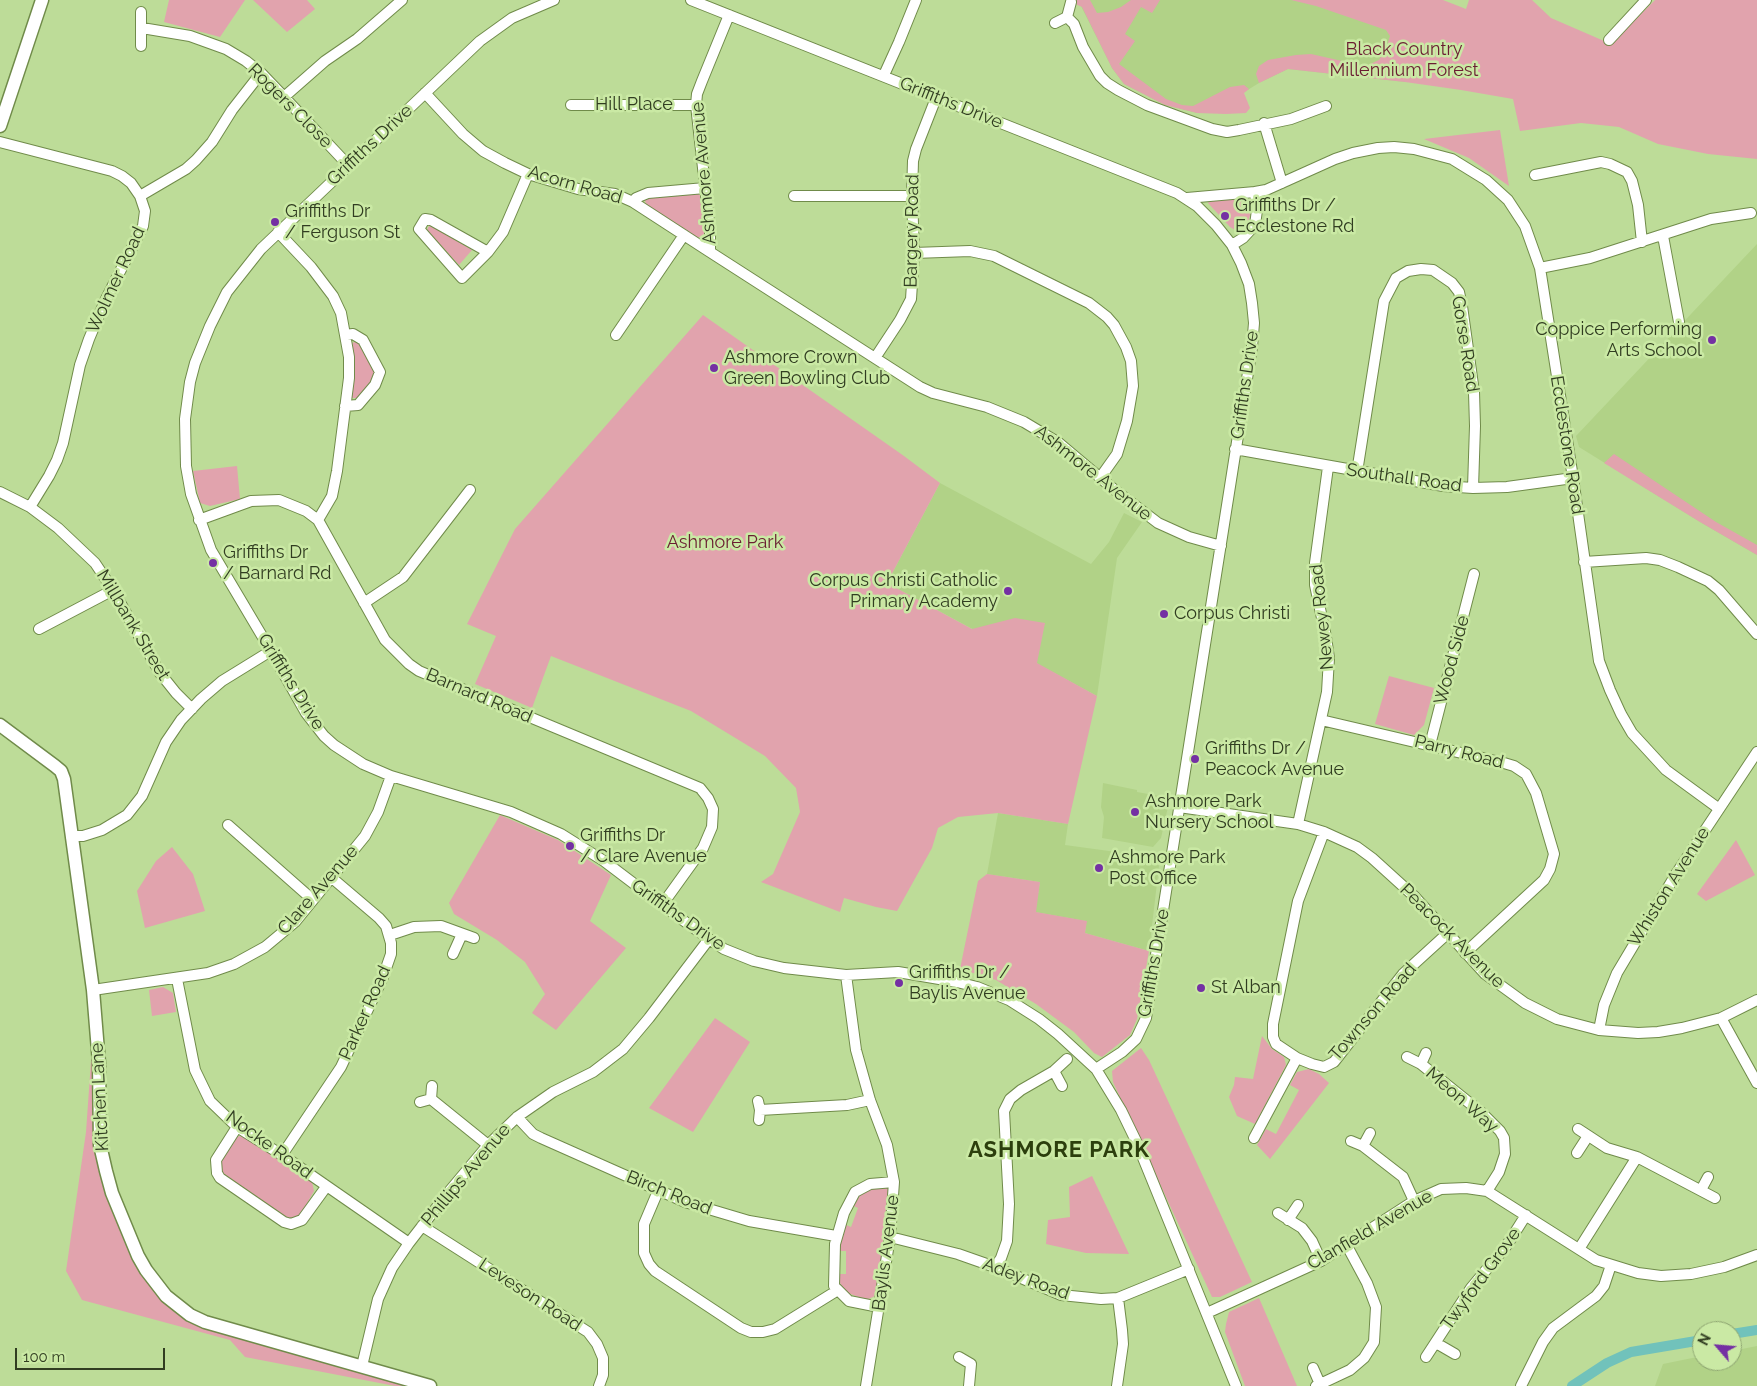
<!DOCTYPE html>
<style>
body{margin:0}
#map{position:relative;width:1757px;height:1386px;overflow:hidden;background:#bddc98;font-family:Raleway,sans-serif}
canvas{display:block}
.north{position:absolute;left:1692px;top:1321px;width:50px;height:50px;box-sizing:border-box;background:#cae9a4;border:1px solid #8da470;border-radius:50%;rotate:297deg;font-size:14px;font-weight:700;line-height:20px;text-align:center;color:#313d21}
.north::after{content:'';display:block;margin:auto;width:18px;height:22px;background:#7430a3;clip-path:polygon(50% 0,100% 100%,50% 72%,0 100%)}
.scale{position:absolute;left:15px;top:1348px;width:150px;height:22px;box-sizing:border-box;border:2px solid #313d21;border-top:0;padding-left:6px;font-size:15px;line-height:18px;white-space:nowrap;color:#313d21;-webkit-text-stroke:4px #cae9a4;paint-order:stroke}
</style>
<div id="map">
<canvas width="1757" height="1386"></canvas>
<div class="north">N</div>
<div class="scale">100 m</div>
</div>
<script>
const context = document.querySelector('canvas').getContext('2d');
context.lineJoin = 'round';
function fillPath(path, color) { context.fillStyle = color; context.fill(path, 'evenodd'); }
const poly = rows => new Path2D(rows.map(r => 'M' + r).join(''));
function strokePath(path, color, width, dash) { context.strokeStyle = color; context.lineWidth = width; context.lineCap = dash ? 'butt' : 'round'; context.setLineDash(dash || []); context.stroke(path); }
function write(font, color, halo, rows, align = 'center') {
  context.font = font + ' Raleway,sans-serif'; context.lineWidth = 5; context.setLineDash([]); context.textBaseline = 'middle'; context.strokeStyle = halo; context.fillStyle = color; for (const [text, x, y, turn = 0] of rows) {
    context.save(); context.translate(x, y); context.rotate((+turn || 0) * Math.PI / 180); context.textAlign = isNaN(turn) ? turn : align; if (halo) context.strokeText(text, 0, 0); context.fillText(text, 0, 0); context.restore();
  }
}
const built = poly([
 [1078,0,1339,0,1414,26,1405,82,1288,69,1259,83,1223,105,1197,113,1165,105,1124,84,1112,68],
 [1757,244,1757,555,1700,522,1579,447,1576,436],
 [940,483,1091,564,1109,542,1124,513,1142,522,1117,558,1097,696,887,583],
 [1103,783,1137,790,1137,792,1170,798,1161,838,1153,847,1102,838,1104,817,1101,807],
 [998,813,1068,824,1065,845,1153,857,1159,866,1149,951,1085,933,1086,921,1035,912,1040,882,987,874],
 [1757,1346,1757,1386,1655,1386,1663,1364,1702,1356,1702,1361,1732,1361,1732,1351]
]);
const green = poly([
 [169,0,245,0,220,37,164,22],
 [253,0,307,0,315,9,287,32],
 [1067,0,1090,0,1097,13,1108,12,1121,7,1131,0,1160,0,1152,13,1141,7,1125,34,1135,41,1119,64,1166,99,1182,105,1193,106,1230,87,1244,85,1249,89,1244,93,1250,108,1246,113,1226,114,1197,113,1165,105,1124,84,1112,68,1082,7],
 [1291,0,1443,0,1466,9,1469,0,1532,0,1551,18,1611,44,1655,0,1757,0,1757,159,1708,154,1658,144,1619,127,1581,123,1520,131,1513,99,1461,90,1405,82,1288,69,1259,83,1256,74,1259,66,1268,60,1296,55,1311,54,1342,61,1354,66,1368,65,1379,60,1386,49,1390,36,1386,30,1316,6],
 [1500,130,1509,186,1469,158,1424,139],
 [699,193,701,199,705,233,698,238,647,206,645,201,648,196],
 [1246,197,1249,201,1252,210,1248,221,1241,230,1235,230,1230,227,1208,203,1210,200],
 [429,226,436,228,472,250,459,265,427,230],
 [703,315,904,456,940,483,887,583,972,629,1015,618,1045,623,1037,663,1097,696,1068,824,998,813,958,817,938,828,932,848,897,911,876,907,844,898,840,912,761,882,773,874,800,812,796,788,765,756,691,711,551,656,532,708,475,684,496,636,467,624,515,529],
 [358,341,375,372,370,383,357,398,352,398,352,343],
 [1614,454,1716,522,1757,545,1757,555,1700,522,1604,463],
 [237,466,240,499,210,506,200,503,193,471],
 [1389,676,1434,688,1424,725,1414,735,1375,724],
 [500,815,558,840,611,875,590,921,626,948,556,1030,532,1013,545,994,525,962,497,940,454,914,449,903],
 [1736,840,1755,875,1706,901,1697,894],
 [172,847,193,874,205,911,145,928,137,891,156,861],
 [987,874,1040,882,1036,912,1087,921,1085,933,1149,951,1137,1019,1130,1035,1102,1057,1094,1053,1074,1032,1036,1004,996,980,960,969,978,881],
 [163,987,173,993,176,1012,152,1016,149,990],
 [715,1018,750,1042,693,1132,649,1108],
 [1262,1036,1272,1049,1284,1057,1286,1065,1255,1124,1237,1116,1229,1097,1234,1085,1235,1077,1253,1079],
 [92,1047,103,1181,166,1303,408,1386,395,1386,245,1357,230,1340,82,1300,66,1271,86,1132],
 [1141,1048,1149,1060,1252,1282,1220,1297,1212,1297,1113,1082,1112,1071],
 [1309,1069,1319,1074,1329,1083,1270,1159,1257,1145,1266,1129,1276,1134,1299,1090,1290,1085,1297,1072],
 [239,1136,246,1137,312,1182,314,1191,298,1219,285,1218,220,1172,220,1161,232,1140],
 [1092,1176,1111,1216,1129,1254,1086,1253,1046,1244,1048,1220,1070,1217,1069,1187],
 [871,1186,889,1187,881,1260,875,1296,866,1300,843,1291,837,1274,846,1274,846,1251,837,1251,844,1224,851,1227,858,1208,851,1205,858,1194],
 [1259,1298,1285,1358,1297,1386,1245,1386,1225,1332,1226,1324,1229,1312]
]);
const canal = poly([
 [1732,1334,1757,1330],
 [1572,1386,1607,1363,1631,1352,1702,1340]
]);
const minor = poly([
 [554,0,512,18,480,41,261,249,227,292,210,326,195,363,190,382,185,419,186,466,191,494,211,550,265,641,269,652,276,660,306,713,324,736,334,745,363,764,391,776,511,812,561,834,604,861,662,905,709,939,724,949,754,961,784,968,846,975,898,972,957,982,977,987,1009,1000,1039,1019,1058,1034,1096,1069,1121,1110,1137,1143,1236,1386],
 [691,0,1177,193,1197,206,1216,225,1232,245,1241,263,1249,284,1252,303,1254,323,1252,347,1146,1018,1136,1039,1122,1052,1096,1069],
 [141,12,141,46],
 [729,15,702,81,697,94,696,105,710,231,710,252,920,387,933,393,987,407,1024,422,1059,443,1116,491,1158,523,1189,537,1221,546],
 [1067,17,1074,24,1083,47,1100,76,1107,83,1118,90,1147,105,1212,129,1227,132,1239,130,1291,119,1326,106],
 [1055,23,1067,17,1071,2],
 [142,28,190,36,226,49,246,61,261,73,284,97,348,165],
 [1609,40,1646,0],
 [884,75,899,42,916,0],
 [425,93,463,134,483,151,505,163,528,174,578,189,615,194,633,202,636,198,648,193,705,188],
 [284,97,325,61,357,39,402,0],
 [571,105,696,105],
 [1264,123,1282,183],
 [0,142,112,171,122,176,131,183,140,196,145,211,143,226,105,301,89,339,80,365,63,443,57,460,49,476,30,507],
 [1535,175,1601,162,1610,164,1627,172,1632,181,1638,205,1642,242],
 [140,196,186,169,196,160,212,142,232,110,261,73],
 [794,196,912,196],
 [1187,198,1255,192],
 [633,202,710,252],
 [278,232,311,267,333,296,341,313,349,357,349,378,337,471,332,496,318,520],
 [1663,236,1679,322],
 [1232,245,1243,238,1255,225,1257,210,1255,192,1266,190,1335,159,1353,153,1378,148,1394,147,1414,149,1452,159,1486,180,1508,200,1525,226,1540,268,1573,478,1599,661,1610,690,1621,714,1632,733,1666,770,1718,808],
 [488,252,431,220,425,219,419,229,462,278,488,252,503,232,528,174],
 [914,253,970,251,994,256,1089,303,1107,317,1114,325,1126,347,1131,361,1133,386,1127,421,1117,454,1100,478],
 [1540,268,1590,258,1711,219,1751,213],
 [616,335,684,235],
 [875,358,900,320,911,299,914,253,912,196,913,161,916,149,936,98],
 [345,406,358,405,375,385,380,372,363,340,353,334,345,335],
 [1235,449,1443,486,1473,488,1507,487,1573,478],
 [1357,472,1384,301,1396,278,1408,271,1421,269,1433,270,1452,283,1459,292,1462,306,1474,392,1475,426,1473,488],
 [0,492,30,507,58,528,95,563,113,590,160,673,176,693,192,709],
 [199,520,251,501,279,500,306,511,318,520,385,640,409,664,419,671,700,788,708,798,713,809,712,827,703,848,662,905],
 [1584,562,1646,558,1660,560,1678,567,1708,581,1719,590,1757,634],
 [364,603,403,577,470,490],
 [39,629,113,590],
 [1321,720,1504,763,1514,766,1526,774,1536,793,1554,854,1550,869,1544,880,1465,953],
 [1430,745,1474,574],
 [1179,807,1298,824,1324,832,1357,847,1372,858,1415,897,1485,974,1525,1003,1557,1019,1599,1030,1638,1033,1658,1032,1682,1028,1721,1018,1757,1000],
 [1298,824,1327,692,1329,658,1326,637,1315,585,1315,563,1328,467],
 [228,825,313,900],
 [1324,832,1298,901,1273,1024,1273,1037,1276,1044,1297,1058,1312,1064,1324,1067,1334,1062,1403,974,1448,933],
 [71,836,83,836,102,830,127,815,142,796,166,742,181,720,201,699,222,681,269,652],
 [390,935,414,927,441,926,474,938],
 [453,954,462,934],
 [846,975,856,1050,870,1100,887,1145,894,1182,890,1237,866,1386],
 [177,979,195,1070,210,1101,237,1127,282,1155,409,1243],
 [93,990,208,973,234,964,265,947,295,922,365,836,378,812,391,776],
 [1721,1018,1757,1083],
 [1599,1030,1604,1005,1617,973,1676,874,1757,752],
 [1407,1057,1421,1064,1482,1113,1500,1131,1504,1138,1505,1154,1499,1172,1487,1191],
 [1421,1064,1426,1053],
 [1054,1071,1062,1086],
 [431,1099,488,1145],
 [758,1101,760,1110,759,1120],
 [420,1102,431,1099,432,1086],
 [760,1110,847,1105,870,1100],
 [517,1117,533,1134,541,1138,685,1202,749,1221,836,1236],
 [237,1127,216,1160,217,1173,220,1178,284,1222,291,1224,302,1220,326,1187],
 [1578,1129,1607,1148,1637,1157,1715,1198],
 [1254,1138,1297,1058],
 [1351,1141,1363,1146,1403,1177,1414,1201],
 [1363,1146,1370,1133],
 [1577,1153,1588,1136],
 [282,1155,341,1067,383,977,391,954,391,943,386,926,379,918,332,878],
 [1701,1190,1708,1177],
 [658,1191,644,1224,644,1253,649,1264,655,1271,741,1328,751,1332,763,1332,775,1329,838,1290],
 [1278,1213,1302,1228,1312,1241,1321,1261],
 [1288,1220,1298,1205],
 [422,1226,588,1332,597,1344,603,1358,603,1375,599,1386],
 [890,1237,958,1254,995,1267,1061,1295,1101,1299,1118,1298,1189,1269],
 [1579,1249,1637,1157],
 [995,1267,1001,1258,1007,1241,1009,1204,1004,1111,1010,1099,1021,1090,1054,1071,1067,1059],
 [879,1307,849,1301,834,1286,835,1244,844,1213,855,1192,870,1184,894,1182],
 [1207,1313,1321,1261,1414,1201,1441,1189,1466,1188,1487,1191,1596,1260,1638,1273,1661,1276,1691,1274,1724,1267,1757,1255],
 [1436,1343,1455,1354],
 [959,1357,971,1364,969,1386],
 [1426,1357,1471,1288,1507,1245,1526,1215],
 [362,1366,378,1299,392,1268,409,1243,447,1194,488,1145,517,1117,553,1092,593,1072,623,1049,649,1018,709,939],
 [1313,1368,1320,1384],
 [1117,1386,1123,1344,1122,1330,1118,1298],
 [1316,1386,1350,1370,1364,1358,1374,1342,1376,1307,1367,1283,1346,1244],
 [1521,1386,1543,1342,1553,1328,1596,1296,1604,1286,1611,1265]
]);
const tertiary = poly([
 [0,126,42,0],
 [0,725,55,766,61,771,64,779,93,990,99,1063,100,1145,106,1171,112,1193,138,1256,146,1270,166,1296,190,1315,205,1322,430,1386]
]);
const markers = [
 [1225,216,5,"#7430a3"],
 [275,222,5,"#7430a3"],
 [1712,340,5,"#7430a3"],
 [714,368,5,"#7430a3"],
 [213,563,5,"#7430a3"],
 [1008,591,5,"#7430a3"],
 [1164,614,5,"#7430a3"],
 [1195,759,5,"#7430a3"],
 [1135,812,5,"#7430a3"],
 [570,846,5,"#7430a3"],
 [1099,868,5,"#7430a3"],
 [899,983,5,"#7430a3"],
 [1201,988,5,"#7430a3"]
];
const parkNames = [
 ["Black Country",1404,50],
 ["Millennium Forest",1404,71],
 ["Ashmore Park",725,543]
];
const streetNames = [
 ["Griffiths Drive",951,103,22],
 ["Hill Place",634,105],
 ["Rogers Close",290,106,45],
 ["Griffiths Drive",370,145,-43],
 ["Ashmore Avenue",704,173,-95],
 ["Acorn Road",575,185,16],
 ["Bargery Road",912,231,-89],
 ["Wolmer Road",116,280,-65],
 ["Gorse Road",1465,344,81],
 ["Griffiths Drive",1245,385,-82],
 ["Ecclestone Road",1567,445,81],
 ["Ashmore Avenue",1093,473,38],
 ["Southall Road",1404,478,8],
 ["Newey Road",1322,617,-96],
 ["Millbank Street",133,625,59],
 ["Wood Side",1452,660,-75],
 ["Griffiths Drive",291,682,58],
 ["Barnard Road",479,696,23],
 ["Parry Road",1459,752,14],
 ["Whiston Avenue",1669,887,-58],
 ["Clare Avenue",318,890,-49],
 ["Griffiths Drive",678,915,35],
 ["Peacock Avenue",1452,936,45],
 ["Griffiths Drive",1154,963,-80],
 ["Townson Road",1373,1012,-49],
 ["Parker Road",365,1013,-66],
 ["Kitchen Lane",100,1097,-93],
 ["Meon Way",1462,1100,41],
 ["Nocke Road",269,1145,36],
 ["Phillips Avenue",466,1175,-50],
 ["Birch Road",669,1193,22],
 ["Clanfield Avenue",1370,1230,-30],
 ["Baylis Avenue",886,1253,-83],
 ["Adey Road",1026,1279,20],
 ["Twyford Grove",1481,1279,-54],
 ["Leveson Road",530,1295,33]
];
const poiNames = [
 ["Griffiths Dr /",1235,206],
 ["Ecclestone Rd",1235,227],
 ["Griffiths Dr",285,212],
 ["/ Ferguson St",285,233],
 ["Coppice Performing",1702,330,"right"],
 ["Arts School",1702,351,"right"],
 ["Ashmore Crown",724,358],
 ["Green Bowling Club",724,379],
 ["Griffiths Dr",223,553],
 ["/ Barnard Rd",223,574],
 ["Corpus Christi Catholic",998,581,"right"],
 ["Primary Academy",998,602,"right"],
 ["Corpus Christi",1174,614],
 ["Griffiths Dr /",1205,749],
 ["Peacock Avenue",1205,770],
 ["Ashmore Park",1145,802],
 ["Nursery School",1145,823],
 ["Griffiths Dr",580,836],
 ["/ Clare Avenue",580,857],
 ["Ashmore Park",1109,858],
 ["Post Office",1109,879],
 ["Griffiths Dr /",909,973],
 ["Baylis Avenue",909,994],
 ["St Alban",1211,988]
];
const districtNames = [
 ["ASHMORE PARK",1059,1150]
];
fillPath(built, '#b1d287');
fillPath(green, '#e1a3ad');
strokePath(canal, '#71c2bb', 10);
strokePath(minor, '#708b4a', 12);
strokePath(tertiary, '#708b4a', 15);
strokePath(minor, '#fff', 10);
strokePath(tertiary, '#fff', 12);
for (const [x, y, r, color] of markers) { const dot = new Path2D(); dot.arc(x, y, r, 0, 2 * Math.PI); context.fillStyle = color; context.fill(dot); strokePath(dot, '#cae9a4', 2); }
write('18px', '#6a1d32', '#cae9a4', parkNames);
write('18px', '#313d21', '#cae9a4', streetNames);
write('18px', '#313d21', '#cae9a4', poiNames, 'left');
context.letterSpacing = '1px';
write('bold 22px', '#2c3f0d', '#cae9a4', districtNames);
context.letterSpacing = '0px';
</script>
